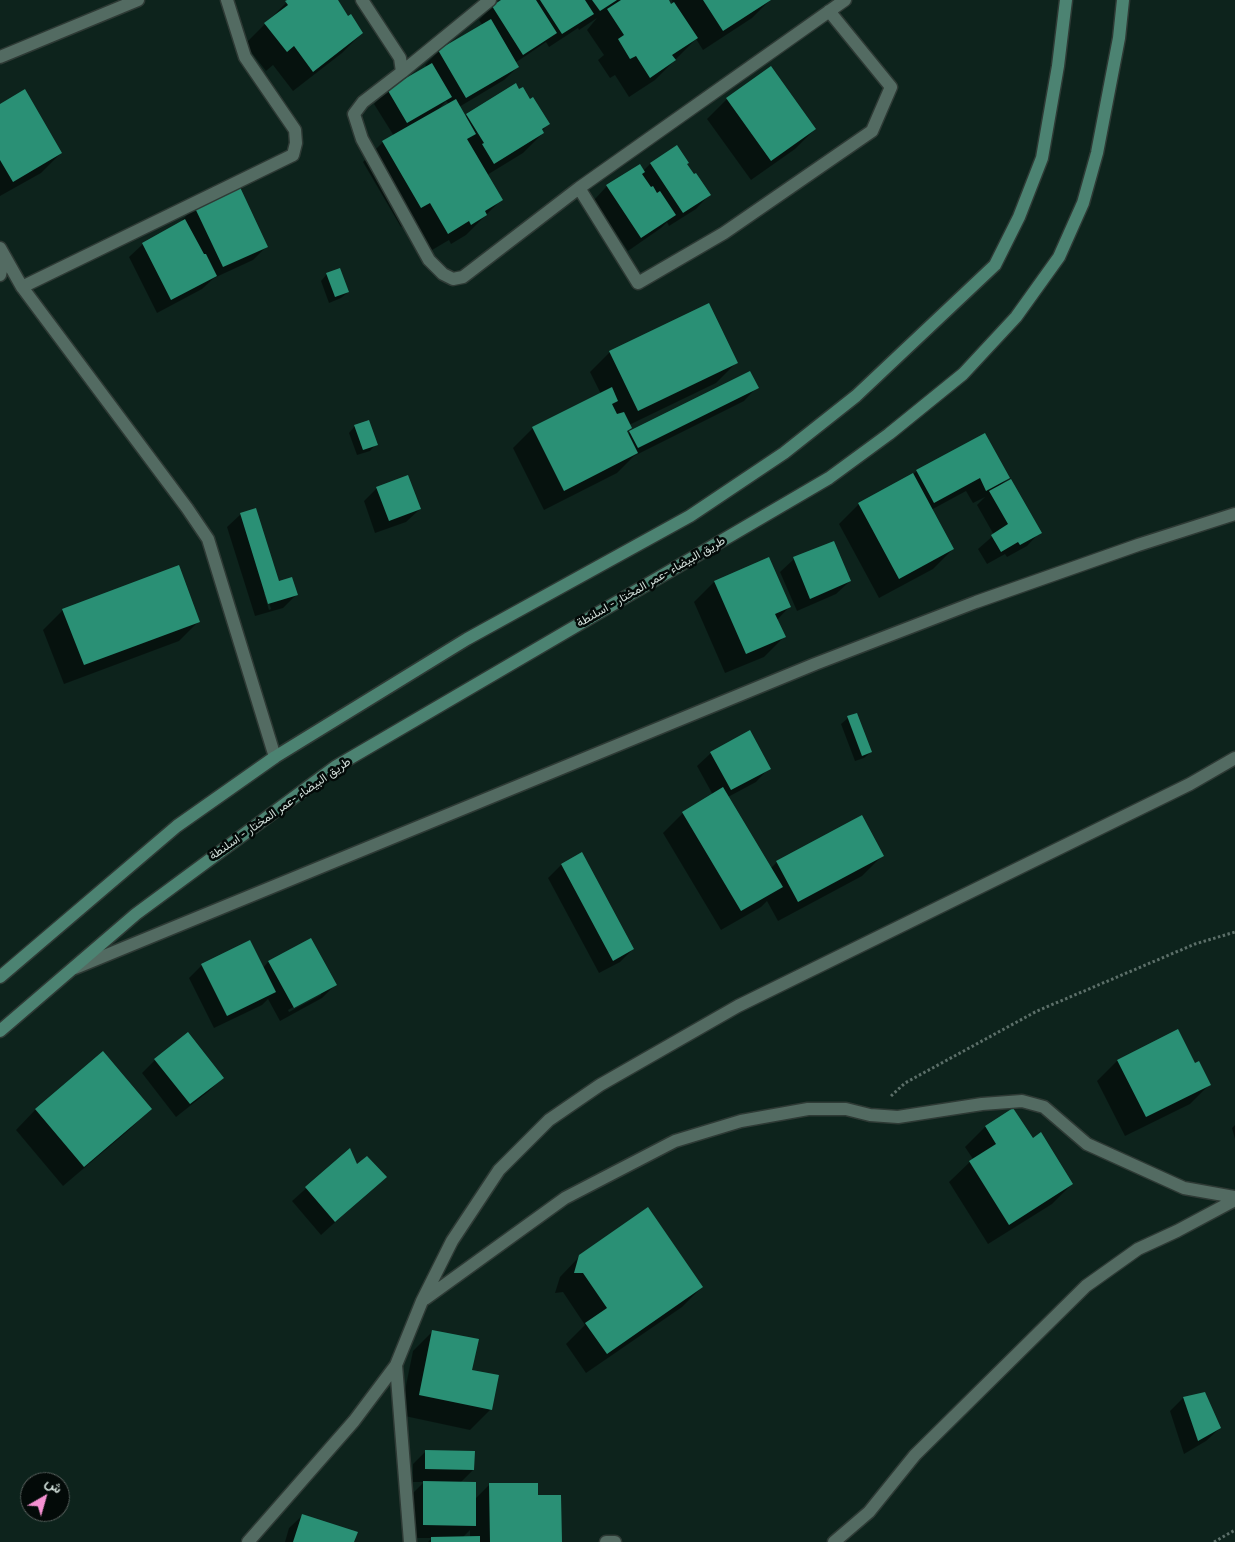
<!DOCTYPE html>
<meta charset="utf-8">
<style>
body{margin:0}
#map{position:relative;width:1235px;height:1542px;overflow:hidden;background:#0d231c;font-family:"Fira Sans",Vazirmatn,sans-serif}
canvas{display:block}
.north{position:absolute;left:20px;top:1472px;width:50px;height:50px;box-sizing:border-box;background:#030a08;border:1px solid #555e5b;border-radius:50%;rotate:38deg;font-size:14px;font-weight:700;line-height:20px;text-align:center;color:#cfdcd7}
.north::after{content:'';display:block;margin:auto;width:18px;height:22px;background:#f591d2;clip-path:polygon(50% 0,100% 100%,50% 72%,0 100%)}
</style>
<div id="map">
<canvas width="1235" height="1542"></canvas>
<div class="north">ش</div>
</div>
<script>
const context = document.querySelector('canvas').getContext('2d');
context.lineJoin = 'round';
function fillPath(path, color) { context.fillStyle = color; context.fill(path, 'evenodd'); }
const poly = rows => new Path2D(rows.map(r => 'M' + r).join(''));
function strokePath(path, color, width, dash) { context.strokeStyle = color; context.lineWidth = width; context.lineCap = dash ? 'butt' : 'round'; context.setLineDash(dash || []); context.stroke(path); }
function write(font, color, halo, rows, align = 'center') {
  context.font = font + ' "Fira Sans",Vazirmatn,sans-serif'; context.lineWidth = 5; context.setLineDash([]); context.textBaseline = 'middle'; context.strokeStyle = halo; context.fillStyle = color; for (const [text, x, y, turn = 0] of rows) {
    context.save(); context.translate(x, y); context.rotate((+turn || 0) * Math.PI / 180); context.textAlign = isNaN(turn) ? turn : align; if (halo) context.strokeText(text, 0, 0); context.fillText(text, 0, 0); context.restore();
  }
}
const shadow = poly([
 [289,0,332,0,362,33,342,53,293,91,273,65,266,71,245,44],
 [504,0,667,0,671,6,673,4,672,0,770,0,752,18,703,50,696,39,655,80,629,97,615,75,610,78,598,60,604,55,587,30,597,18,579,30,578,28,549,47,546,42,515,63,518,67,504,80,459,107,465,117,467,115,548,124,542,131,543,133,523,153,487,175,501,200,466,235,451,244,449,240,427,253,409,222,401,227,363,162,383,142,394,136,374,104,388,90,427,67,425,65,439,51,483,26,479,20,492,7],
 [446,101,449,104,438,110],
 [771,68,815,129,795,149,751,180,707,119,727,99],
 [0,105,61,153,41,173,0,196],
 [676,147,686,165,709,195,696,209,669,226,667,222,661,228,628,251,594,200,607,186,643,171,650,164],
 [195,207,267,246,253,260,214,278,202,289,157,313,129,257,143,244,182,222,182,220],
 [327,274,348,292,341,298,329,303,321,281],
 [610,352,736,363,716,383,629,425,626,432,628,435,630,432,757,387,744,401,634,456,617,473,544,510,513,448,533,428,601,394,590,372],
 [355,426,376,444,370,451,357,455,349,433],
 [917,471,1008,478,1000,486,1040,532,1027,546,1007,557,1005,554,987,564,978,549,994,535,977,505,985,497,973,503,966,491,931,510,953,549,933,569,879,598,839,524,859,504,912,475],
 [377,488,420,509,406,522,375,533,364,501],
 [241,514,278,582,296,595,283,608,255,616,227,527],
 [264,593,266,593,271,609,269,610],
 [769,559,790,606,777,620,784,637,764,657,725,673,694,602,714,582],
 [794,559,850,581,836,594,797,611,780,572],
 [63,610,199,621,179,641,64,684,43,630],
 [856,714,871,752,864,758,855,761,841,724,848,718],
 [711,753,769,768,756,782,728,797,770,869,777,862,861,817,882,856,862,876,778,921,767,901,761,907,721,930,663,833,683,813,713,795,697,766],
 [581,854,633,949,620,962,599,973,548,878,561,865],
 [310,939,335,985,322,998,280,1021,268,999,262,1005,214,1028,189,978,202,965,263,968,268,962],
 [321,992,321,995,289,1012,288,1010],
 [1177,1031,1194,1064,1210,1084,1190,1104,1125,1136,1097,1081,1117,1061],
 [102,1053,150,1109,130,1129,63,1186,16,1130,35,1110],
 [155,1060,222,1078,209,1091,176,1117,142,1073],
 [1013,1110,1032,1139,1072,1184,1052,1204,988,1244,949,1182,973,1159,965,1147,985,1127],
 [1235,1125,1235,1139,1232,1128],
 [349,1150,357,1166,385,1177,321,1235,292,1201],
 [580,1256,702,1287,682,1307,586,1373,566,1344,585,1325,563,1292,555,1293,560,1277],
 [433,1331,490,1410,470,1430,400,1415,413,1351],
 [1204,1393,1220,1428,1206,1441,1184,1454,1170,1411,1183,1398],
 [426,1451,473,1470,460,1483,475,1499,489,1485,561,1542,428,1542,432,1538,410,1538,410,1496,424,1482,413,1482,413,1464],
 [470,1530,470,1537,463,1537],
 [303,1515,353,1542,285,1542,289,1528]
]);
const building = poly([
 [287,0,338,0,348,16,351,14,363,33,313,72,294,46,287,52,264,23,288,5,285,1],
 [501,0,536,0,557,33,523,55,492,6],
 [540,0,585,0,594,14,562,34],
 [592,0,617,0,600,11],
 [621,0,669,0,671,4,674,2,698,38,672,55,676,60,650,78,636,56,630,59,618,39,624,35,607,9],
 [703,0,771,0,723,31],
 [491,19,519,67,466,98,438,50],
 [432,63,452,97,407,123,387,89],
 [771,66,816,129,771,161,726,98],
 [516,83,519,89,523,87,530,99,533,97,550,124,542,129,544,133,494,164,482,144,484,143,466,114],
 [25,89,62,153,13,182,0,160,0,104],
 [456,99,476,134,467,139,503,200,485,211,487,215,471,225,469,221,448,234,430,203,421,208,382,141],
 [677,145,689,163,687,164,694,174,696,173,711,195,683,213,650,163],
 [640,164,645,172,642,174,651,187,653,186,657,193,660,191,676,215,641,238,606,185],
 [239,185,268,247,223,267,194,206],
 [185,219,204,254,206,254,217,276,171,300,142,243],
 [340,268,349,292,335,297,326,273],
 [709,303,738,363,638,411,609,351],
 [750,371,759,388,638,448,629,431],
 [612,387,618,401,612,404,617,414,624,412,632,428,627,431,638,453,564,491,532,427],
 [369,420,378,445,363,450,354,425],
 [985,433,1010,478,986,491,980,478,934,503,916,470],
 [913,473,954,549,899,579,858,503],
 [408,475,421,509,389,521,376,487],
 [1011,479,1042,533,1020,545,1018,542,1001,552,991,535,1008,524,989,491],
 [256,508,279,581,292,577,298,595,268,604,240,513],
 [834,541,851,581,810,599,793,557],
 [769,557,791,607,775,614,786,637,746,654,714,581],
 [179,565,200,622,84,665,62,609],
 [857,713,872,752,862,756,847,716],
 [750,730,771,769,731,790,710,752],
 [723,787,783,887,741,911,682,812],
 [862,815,884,856,798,902,776,861],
 [582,852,634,949,613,961,561,864],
 [311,938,337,985,294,1008,268,961],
 [250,940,276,992,227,1016,201,964],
 [1178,1029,1195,1063,1199,1061,1211,1085,1146,1117,1117,1060],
 [188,1032,224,1078,190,1104,154,1059],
 [103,1051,152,1109,84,1167,35,1109],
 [1013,1108,1033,1138,1041,1132,1073,1184,1009,1225,969,1161,996,1144,985,1126],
 [350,1148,357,1164,367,1156,387,1177,335,1222,305,1187],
 [648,1207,703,1287,607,1354,585,1323,607,1308,583,1273,574,1273,579,1255],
 [432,1330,479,1339,472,1370,499,1375,492,1410,419,1395],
 [1205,1392,1221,1428,1198,1441,1183,1397],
 [425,1450,475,1451,474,1470,425,1469],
 [423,1481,476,1482,476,1526,423,1525],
 [489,1483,538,1483,538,1495,561,1495,562,1542,490,1542],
 [302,1514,358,1532,354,1542,293,1542],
 [480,1536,480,1542,431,1542,431,1537]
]);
const path = poly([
 [891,1096,905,1083,1037,1011,1195,944,1235,932],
 [1214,1542,1235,1530]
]);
const minor = poly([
 [362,0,400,58,402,72,363,102,354,114,362,139,429,260,443,274,453,279,463,277,579,188,845,0],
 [0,57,138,0],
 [402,72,490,0],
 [579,188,638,283,724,233,872,131,891,87,829,11],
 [0,248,22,287,187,508,208,539,275,757],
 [0,275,4,257],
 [22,287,293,155,296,143,295,130,245,57,227,0],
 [75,968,815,664,976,602,1138,545,1235,514],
 [425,1299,565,1198,675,1141,741,1121,808,1109,846,1109,870,1115,898,1117,982,1104,1022,1101,1044,1107,1087,1144,1184,1188,1235,1197],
 [396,1365,410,1542],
 [248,1542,354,1421,396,1365,422,1301,452,1241,499,1170,549,1120,600,1085,738,1006,1190,784,1235,758],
 [606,1542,615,1542],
 [834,1542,869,1512,915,1455,1086,1286,1138,1249,1177,1231,1235,1200]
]);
const secondary = poly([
 [0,977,177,826,275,757,467,639,690,516,784,453,856,396,995,265,1019,217,1042,158,1058,66,1066,0],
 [0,1031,136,914,335,767,829,478,889,434,963,374,1016,317,1059,257,1083,203,1097,153,1119,38,1123,0]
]);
const streetNames = [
 ["طريق البيضاء -عمر المختار - اسلنطة",651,582,-30],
 ["طريق البيضاء -عمر المختار - اسلنطة",280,809,-35]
];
fillPath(shadow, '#0007');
fillPath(building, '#2a9075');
strokePath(minor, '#2e3a35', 15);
strokePath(secondary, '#2e3a35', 15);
strokePath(path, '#5c6f69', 3, [2.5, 2.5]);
strokePath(minor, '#536b62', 12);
strokePath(secondary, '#4c8372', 12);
write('12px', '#cfdcd7', '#030a08', streetNames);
</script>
